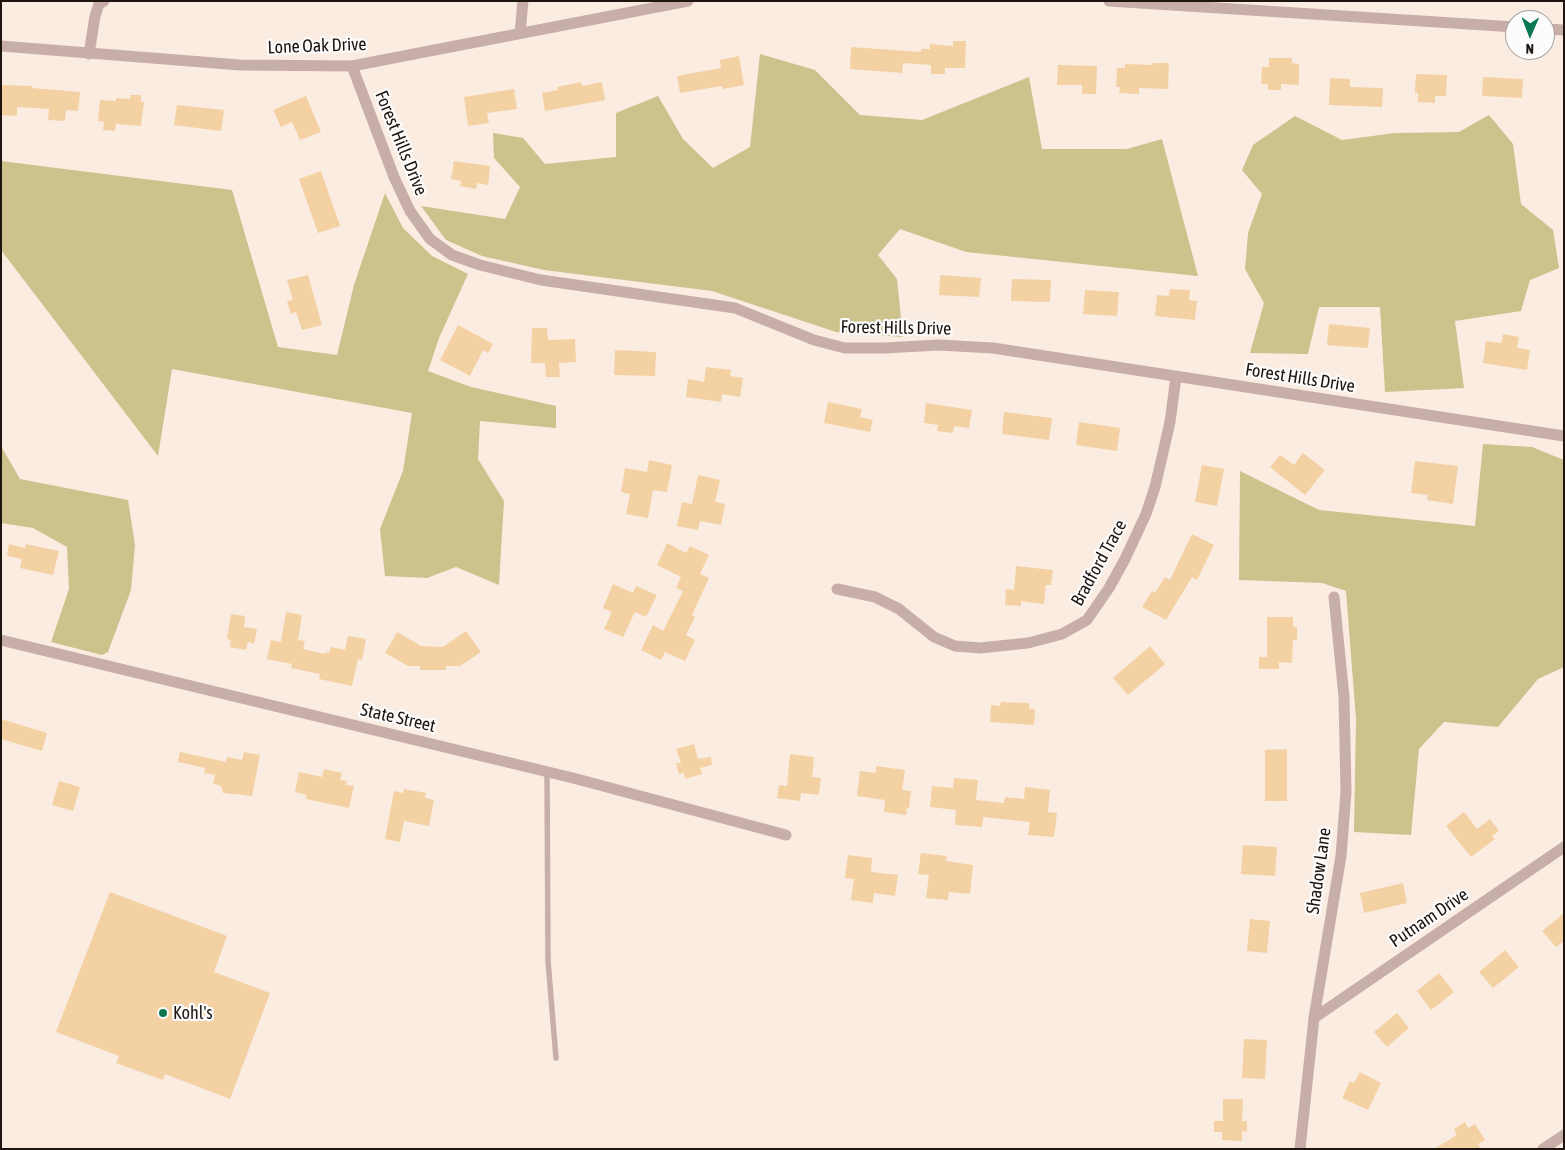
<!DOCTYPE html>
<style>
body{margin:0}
#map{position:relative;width:1565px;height:1150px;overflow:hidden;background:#fbece2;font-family:"Asap Condensed",sans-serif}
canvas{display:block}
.frame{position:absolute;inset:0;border:2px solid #1e1510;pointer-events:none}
.north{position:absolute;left:1505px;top:10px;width:50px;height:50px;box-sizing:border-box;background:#fcfcfc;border:1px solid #a3a09e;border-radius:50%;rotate:181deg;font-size:14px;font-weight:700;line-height:20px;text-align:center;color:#1e1510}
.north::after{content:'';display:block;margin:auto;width:18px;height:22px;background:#0c7852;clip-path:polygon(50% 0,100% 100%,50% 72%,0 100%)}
</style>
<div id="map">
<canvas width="1565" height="1150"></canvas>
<div class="frame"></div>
<div class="north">N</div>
</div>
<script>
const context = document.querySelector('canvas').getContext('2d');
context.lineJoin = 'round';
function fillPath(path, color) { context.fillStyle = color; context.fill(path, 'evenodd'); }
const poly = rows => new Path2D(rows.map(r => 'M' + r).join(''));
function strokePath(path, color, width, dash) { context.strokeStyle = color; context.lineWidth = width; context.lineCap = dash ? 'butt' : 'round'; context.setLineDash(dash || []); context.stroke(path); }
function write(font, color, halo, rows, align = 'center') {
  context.font = font + ' "Asap Condensed",sans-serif'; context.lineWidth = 4.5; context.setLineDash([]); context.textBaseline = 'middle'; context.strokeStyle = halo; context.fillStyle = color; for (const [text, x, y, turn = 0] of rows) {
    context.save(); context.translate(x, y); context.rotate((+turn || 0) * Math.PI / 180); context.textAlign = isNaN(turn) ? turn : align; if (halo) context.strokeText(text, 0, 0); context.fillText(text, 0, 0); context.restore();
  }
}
const forest = poly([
 [760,54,815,70,860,115,922,120,1029,77,1042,149,1127,149,1162,139,1198,276,966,252,900,229,878,255,897,279,903,337,836,332,712,291,544,270,482,256,446,240,421,206,505,219,520,187,494,158,493,133,523,138,545,164,616,157,616,113,658,96,683,139,713,168,750,147],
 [1489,115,1513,144,1521,204,1553,230,1559,268,1530,280,1521,311,1455,321,1464,388,1385,392,1380,307,1319,307,1308,354,1250,353,1264,303,1245,269,1248,233,1262,194,1242,170,1253,145,1295,116,1342,140,1395,133,1459,132],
 [1,161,232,190,278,347,337,355,354,285,385,193,403,228,432,256,468,274,439,338,428,371,471,387,556,406,556,428,480,421,478,459,504,501,499,585,456,567,427,578,385,576,380,529,403,471,412,413,172,369,158,456,1,250],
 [1483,444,1532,447,1564,460,1564,667,1538,679,1498,727,1444,722,1419,749,1411,835,1354,832,1356,719,1346,591,1322,583,1239,580,1240,471,1319,510,1475,526],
 [1,446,20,479,128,500,135,545,131,590,108,652,102,655,51,642,69,589,67,547,33,528,1,523]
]);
const building = poly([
 [953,41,966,41,965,68,945,68,945,74,931,74,931,65,903,63,902,73,850,69,851,47,921,52,921,49,930,49,930,44,953,46],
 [739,56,744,85,723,89,722,86,680,93,677,76,721,68,720,60],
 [1269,58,1292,58,1292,63,1299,64,1299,85,1281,84,1281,90,1268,90,1268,84,1261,84,1262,67,1269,67],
 [1153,63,1169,63,1168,89,1139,88,1139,94,1119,93,1120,87,1116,87,1117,68,1125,68,1125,64,1153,65],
 [1058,65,1097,66,1096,94,1082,94,1082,85,1057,85],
 [1416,74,1447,75,1446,96,1435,96,1435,103,1418,102,1418,93,1415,93],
 [1483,77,1523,79,1522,98,1482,96],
 [1330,78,1350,79,1350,87,1383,88,1382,107,1329,105],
 [581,82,582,86,602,82,605,100,545,111,542,93,558,90,557,87],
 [1,85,32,86,32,88,80,92,78,111,66,110,65,121,48,120,49,109,17,107,17,116,1,115],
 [514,89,517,109,487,113,489,123,468,126,464,97],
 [130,95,141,95,141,102,144,102,141,126,116,124,115,131,103,130,104,122,98,121,100,100,116,101,116,98,130,99],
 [306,96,321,132,300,140,292,122,281,127,273,110],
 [177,105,224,110,221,131,174,125],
 [454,161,490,166,488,185,477,183,476,189,460,186,461,181,451,179],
 [321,171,340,226,318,233,299,179],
 [308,275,322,325,302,330,296,312,291,314,287,301,293,300,287,280],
 [940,275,981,278,979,297,939,295],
 [1012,279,1051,280,1050,302,1011,301],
 [1170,289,1190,290,1189,300,1197,301,1195,320,1155,316,1157,295,1169,296],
 [1085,290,1119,292,1117,316,1083,314],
 [1329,324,1370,328,1368,348,1327,345],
 [458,325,493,344,488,353,483,350,470,376,440,360],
 [532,328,547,328,548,340,575,339,576,362,559,363,560,377,546,377,545,363,531,363],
 [1503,334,1519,337,1517,348,1530,350,1527,370,1483,363,1486,341,1501,343],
 [615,350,656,352,655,376,614,375],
 [706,367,731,370,730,376,743,378,740,397,722,394,721,402,686,397,688,379,704,382],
 [828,402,862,409,860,417,873,420,870,432,824,423],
 [926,403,972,410,969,428,954,426,953,433,937,431,938,425,924,423],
 [1004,412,1052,418,1049,440,1002,434],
 [1079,422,1120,428,1117,451,1076,445],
 [1303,453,1325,470,1305,495,1270,467,1280,455,1294,465],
 [649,460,672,465,667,492,653,490,648,518,626,514,630,494,621,492,625,468,647,472],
 [1415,461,1458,466,1453,504,1427,500,1428,495,1411,493],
 [1202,465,1224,469,1217,506,1195,502],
 [698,475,720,480,715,502,725,504,721,525,700,521,698,530,677,526,682,502,692,504],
 [1192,534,1214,545,1197,580,1192,577,1166,620,1142,607,1152,591,1155,593,1165,577,1170,580],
 [667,543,686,553,690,546,709,555,700,574,709,578,692,615,695,617,686,635,695,640,685,661,665,652,661,660,641,650,653,625,663,631,683,591,676,588,681,577,657,565],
 [9,544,25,548,26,544,59,551,53,575,20,568,22,559,7,556],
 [1016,566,1053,570,1051,585,1046,585,1044,604,1021,601,1021,606,1005,605,1006,589,1014,590],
 [613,584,633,593,636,586,657,595,646,617,635,612,623,637,604,629,612,612,603,608],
 [286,612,302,615,298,640,305,641,303,649,325,654,325,652,329,653,331,647,345,650,348,636,366,639,362,660,358,659,352,686,319,679,320,674,291,668,292,664,267,659,271,640,281,642],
 [231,614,245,616,244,627,257,629,254,644,248,642,246,650,230,647,231,640,227,639],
 [1267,617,1293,617,1293,627,1297,627,1297,640,1293,640,1292,663,1279,662,1279,669,1259,669,1259,657,1267,657],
 [466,631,481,652,460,666,446,666,446,670,420,670,420,666,408,666,385,653,397,632,421,646,443,647],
 [1150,646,1165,664,1128,695,1113,678],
 [1001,702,1029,703,1029,709,1035,709,1034,725,990,722,991,705,1000,706],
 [1,719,47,733,42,751,1,739],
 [694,744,698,759,711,757,712,765,700,768,702,774,685,779,684,773,679,774,676,763,681,763,676,749],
 [1287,749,1287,801,1265,801,1265,750],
 [180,752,226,762,227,757,242,760,244,752,260,755,252,796,223,793,221,786,213,784,215,775,204,773,205,768,178,762],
 [790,754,814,757,812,777,821,778,819,795,801,793,800,801,777,798,779,785,787,786],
 [876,766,905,770,902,790,911,791,909,808,907,808,906,815,884,812,885,800,857,796,860,771,876,773],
 [324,769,342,773,340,780,347,781,346,785,354,786,349,808,306,799,307,795,295,792,299,772,322,777],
 [954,778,978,780,976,800,1004,803,1005,797,1024,799,1025,787,1050,790,1048,812,1057,813,1054,837,1028,835,1030,822,983,817,982,827,955,825,956,810,930,807,932,786,953,788],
 [59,781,80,787,73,811,52,805],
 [404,789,426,793,425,798,434,800,429,826,404,821,400,842,385,839,394,791,403,793],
 [1464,812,1477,829,1490,819,1499,831,1492,836,1495,839,1471,857,1446,826],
 [1243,845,1277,847,1275,876,1241,874],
 [921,853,947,856,946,861,973,865,970,894,949,892,948,900,926,898,929,875,918,874],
 [848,855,872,858,871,872,898,875,895,896,874,893,873,903,851,900,854,879,845,878],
 [1403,883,1407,903,1364,913,1360,893],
 [110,892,227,936,214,972,270,993,230,1099,165,1074,163,1080,116,1063,119,1056,56,1032],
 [1564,913,1564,941,1556,947,1542,931],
 [1250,919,1270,921,1267,953,1247,951],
 [1505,950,1519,967,1493,988,1479,972],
 [1439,973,1454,992,1431,1010,1417,991],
 [1397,1013,1409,1028,1387,1047,1374,1032],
 [1244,1039,1267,1040,1265,1079,1242,1078],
 [1360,1072,1381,1083,1368,1110,1342,1098,1350,1081,1354,1083],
 [1223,1099,1243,1099,1242,1121,1247,1121,1247,1132,1242,1131,1242,1141,1222,1140,1222,1132,1214,1132,1214,1121,1223,1121],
 [1465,1122,1468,1128,1475,1124,1485,1140,1478,1144,1481,1149,1434,1149,1457,1135,1454,1129]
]);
const lane = poly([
 [547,771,548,961,556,1058]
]);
const street = poly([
 [1109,1,1515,27],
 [1545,29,1564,30],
 [520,33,523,1],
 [1,46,240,65,352,66,688,1],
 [89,54,95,16,99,4,104,1],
 [352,66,394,177,410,211,430,239,452,255,480,265,541,280,735,308,814,340,845,348,885,348,938,345,993,348,1564,436],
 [837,589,875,597,899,609,934,637,955,646,980,648,1028,643,1062,634,1087,620,1109,588,1125,559,1146,514,1155,487,1162,457,1170,422,1176,377],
 [1,640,573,778,786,835],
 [1314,1018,1564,847],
 [1300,1149,1314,1018,1341,856,1346,792,1344,697,1334,597],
 [1543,1149,1564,1135]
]);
const markers = [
 [163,1013,5,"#0c7852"]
];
const streetNames = [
 ["Lone Oak Drive",317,46,-2],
 ["Forest Hills Drive",401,143,68],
 ["Forest Hills Drive",896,328,1],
 ["Forest Hills Drive",1300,378,9],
 ["Bradford Trace",1099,563,-61],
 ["State Street",398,718,13],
 ["Shadow Lane",1319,871,-82],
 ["Putnam Drive",1429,918,-34]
];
const poiNames = [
 ["Kohl's",173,1013]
];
fillPath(forest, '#cdc18c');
fillPath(building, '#f3d1a3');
strokePath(lane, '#c8aea8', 5.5);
strokePath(street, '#c8aea8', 11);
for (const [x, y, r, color] of markers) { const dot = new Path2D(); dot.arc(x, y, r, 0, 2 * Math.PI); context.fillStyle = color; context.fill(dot); strokePath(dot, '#fcfcfc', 2); }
write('18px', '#1e1510', '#fcfcfc', streetNames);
write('18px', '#1e1510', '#fcfcfc', poiNames, 'left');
</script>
